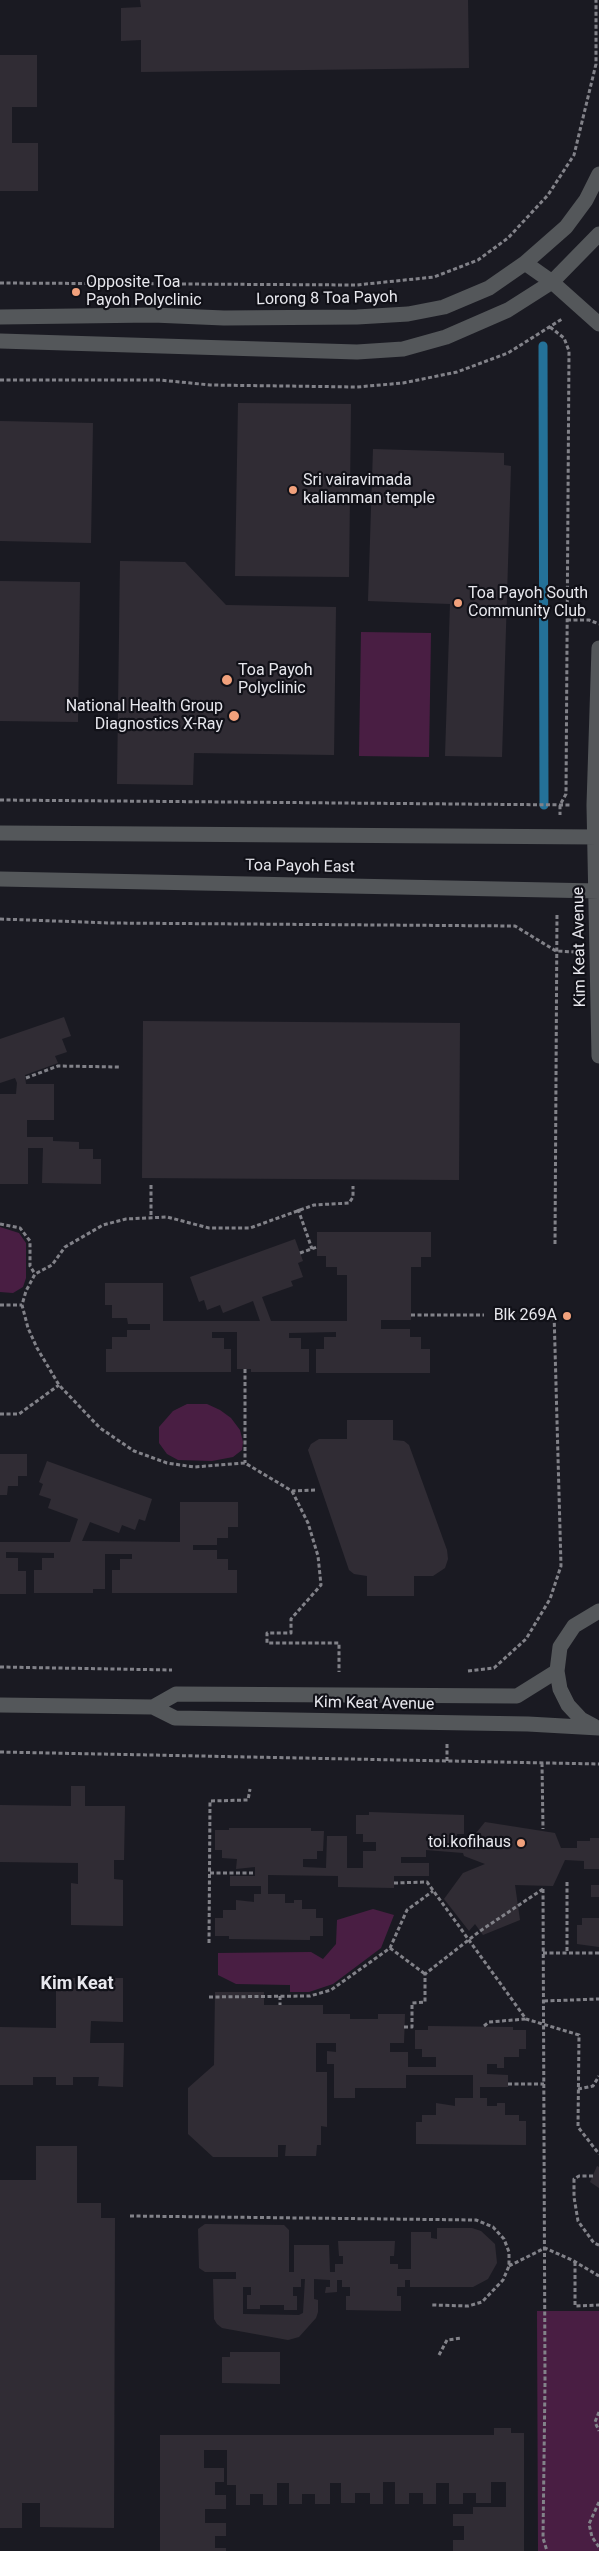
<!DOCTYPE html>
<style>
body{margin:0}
canvas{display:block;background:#1a1a22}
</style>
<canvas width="599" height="2551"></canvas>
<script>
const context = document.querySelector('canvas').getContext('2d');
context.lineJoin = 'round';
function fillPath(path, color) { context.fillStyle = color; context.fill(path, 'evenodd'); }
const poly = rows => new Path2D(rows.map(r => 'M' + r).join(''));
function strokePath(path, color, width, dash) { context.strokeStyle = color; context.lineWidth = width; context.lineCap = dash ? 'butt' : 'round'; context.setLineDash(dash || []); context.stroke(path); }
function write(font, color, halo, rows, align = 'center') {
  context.font = font + ' Roboto,sans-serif'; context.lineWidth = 4.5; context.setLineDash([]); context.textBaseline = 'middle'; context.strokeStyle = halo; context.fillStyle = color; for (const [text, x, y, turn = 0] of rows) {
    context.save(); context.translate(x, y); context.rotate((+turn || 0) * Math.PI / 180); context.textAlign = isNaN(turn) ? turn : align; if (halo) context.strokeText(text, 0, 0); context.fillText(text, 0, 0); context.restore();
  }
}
const green = poly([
 [361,632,431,633,429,757,359,756],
 [0,1227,19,1233,26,1243,26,1278,23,1287,13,1293,0,1292],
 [187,1404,207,1404,220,1410,231,1418,240,1430,243,1442,242,1450,233,1457,212,1461,178,1460,167,1454,159,1443,159,1427,173,1411],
 [373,1909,394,1915,381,1948,333,1984,309,1992,290,1992,290,1985,236,1984,218,1975,218,1953,311,1952,323,1959,336,1944,337,1920],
 [537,2311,599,2311,599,2551,538,2551]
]);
const stream = poly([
 [543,346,544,805]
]);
const building = poly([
 [140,0,468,0,469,68,141,72,141,40,121,41,121,8,141,7],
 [0,55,37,55,37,107,12,107,12,143,38,143,38,191,0,191],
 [238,403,351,404,349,577,235,576],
 [0,421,93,423,91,543,0,541],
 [373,449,504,453,504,465,511,466,502,757,445,756,450,604,368,601],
 [120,561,185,562,226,605,336,607,334,755,194,753,193,785,117,784],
 [0,581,80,582,78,722,0,721],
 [64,1017,71,1036,62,1039,67,1052,55,1056,58,1063,25,1075,26,1084,54,1084,54,1120,27,1120,27,1137,53,1137,53,1141,79,1142,79,1149,93,1149,93,1159,101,1159,101,1184,42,1183,43,1148,28,1148,28,1184,0,1184,0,1094,16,1094,17,1083,15,1078,0,1083,0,1039],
 [143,1021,460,1023,459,1180,142,1178],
 [317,1232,431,1232,431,1257,421,1257,421,1267,411,1267,411,1320,381,1320,381,1329,410,1329,410,1337,421,1337,421,1349,430,1349,430,1373,316,1373,316,1349,324,1349,324,1337,336,1337,336,1332,289,1333,289,1338,301,1338,301,1349,309,1349,309,1372,251,1372,251,1369,237,1369,237,1332,212,1332,212,1338,224,1338,224,1349,231,1349,231,1372,106,1372,106,1349,112,1349,112,1337,127,1337,127,1330,150,1330,150,1324,128,1324,127,1318,112,1318,112,1305,105,1305,105,1283,163,1283,163,1321,260,1321,253,1301,223,1313,220,1305,207,1310,204,1300,199,1302,190,1277,295,1239,303,1261,298,1263,303,1277,291,1281,293,1286,262,1297,271,1321,347,1321,347,1275,337,1275,337,1267,326,1267,326,1256,317,1256],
 [347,1420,393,1420,393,1440,404,1441,409,1445,447,1550,448,1559,445,1568,433,1576,414,1576,414,1596,367,1596,367,1576,354,1574,349,1570,308,1450,311,1444,319,1439,347,1439],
 [0,1454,27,1454,27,1476,18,1476,18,1486,8,1486,7,1495,0,1495],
 [47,1461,152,1499,145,1521,139,1519,135,1530,122,1525,119,1533,90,1522,82,1541,180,1542,180,1502,238,1502,238,1527,228,1527,228,1538,217,1538,217,1545,193,1545,193,1550,217,1550,217,1559,228,1559,228,1570,237,1570,237,1593,112,1593,112,1570,120,1570,120,1559,132,1559,132,1554,105,1554,105,1589,93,1589,93,1593,34,1593,34,1570,42,1570,42,1558,54,1558,54,1553,6,1552,6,1558,18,1558,18,1571,26,1571,26,1594,0,1594,0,1542,70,1542,78,1519,48,1508,51,1499,39,1495,43,1484,39,1482],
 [71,1786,85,1786,85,1806,125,1806,124,1860,114,1860,114,1879,123,1880,123,1926,71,1925,71,1883,78,1884,78,1863,0,1862,0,1805,71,1806],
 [369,1812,464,1815,464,1834,457,1834,457,1842,468,1843,485,1822,555,1833,561,1848,577,1848,577,1841,590,1841,590,1838,599,1838,599,1869,584,1869,584,1861,565,1860,553,1886,515,1885,520,1920,483,1935,475,1924,469,1931,444,1899,463,1873,485,1864,464,1856,463,1853,426,1850,426,1857,401,1857,401,1863,429,1863,429,1876,394,1876,394,1888,338,1887,338,1876,268,1875,268,1894,285,1894,285,1903,294,1903,294,1900,302,1900,302,1909,316,1909,316,1918,323,1918,323,1936,310,1936,310,1940,229,1939,229,1936,215,1936,215,1918,223,1918,223,1910,236,1910,236,1900,254,1902,254,1894,261,1894,261,1886,230,1886,230,1876,255,1876,255,1867,236,1869,237,1859,222,1858,222,1850,215,1850,215,1830,229,1830,229,1828,311,1828,311,1831,324,1831,323,1851,317,1851,317,1859,303,1859,303,1867,326,1868,327,1836,347,1836,347,1868,363,1868,363,1851,376,1851,376,1842,363,1842,363,1834,356,1834,356,1815,369,1815],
 [591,1885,599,1885,599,1897,591,1897],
 [582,1918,599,1918,599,1947,577,1944,577,1925,582,1925],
 [56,1978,75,1978,75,1984,101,1985,101,1978,123,1978,123,2022,91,2021,90,2043,124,2043,123,2087,98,2086,99,2077,73,2077,73,2085,56,2085,56,2077,33,2077,33,2085,0,2085,0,2027,56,2028],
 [215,1992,264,1992,264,2005,323,2005,323,2014,350,2014,350,2019,378,2019,378,2014,405,2014,404,2043,390,2043,390,2052,408,2052,408,2067,436,2067,436,2057,422,2057,422,2049,415,2049,415,2030,428,2030,428,2026,513,2027,513,2030,526,2030,526,2049,519,2049,519,2057,504,2057,504,2068,497,2068,497,2064,487,2064,487,2074,508,2075,508,2087,480,2087,480,2098,487,2098,487,2106,497,2106,497,2103,505,2103,505,2115,519,2115,519,2121,526,2121,526,2145,416,2144,416,2122,422,2122,422,2115,436,2115,436,2103,455,2106,455,2098,473,2098,473,2075,406,2075,406,2088,355,2088,355,2098,334,2098,334,2064,327,2064,327,2051,336,2052,336,2043,316,2043,316,2072,327,2072,327,2127,321,2126,321,2145,317,2145,316,2156,285,2156,286,2145,278,2145,278,2157,213,2157,188,2134,188,2088,214,2065],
 [36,2146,77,2146,77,2203,101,2203,101,2218,115,2218,114,2528,40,2527,40,2503,22,2503,22,2528,0,2528,0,2180,36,2180],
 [597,2166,599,2167,599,2188,590,2182],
 [205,2224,284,2225,289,2230,289,2272,294,2272,294,2245,329,2245,330,2272,335,2272,335,2264,343,2264,343,2256,339,2256,338,2241,395,2241,394,2256,390,2256,390,2264,398,2264,398,2269,411,2269,411,2232,431,2232,431,2238,437,2239,437,2228,472,2228,481,2231,495,2244,497,2263,488,2279,473,2287,410,2287,410,2280,405,2280,405,2287,397,2287,397,2296,401,2296,401,2311,346,2310,346,2296,350,2296,350,2287,342,2287,342,2280,337,2280,337,2292,325,2293,326,2287,330,2287,330,2280,314,2279,314,2299,318,2300,318,2312,316,2318,299,2337,288,2340,222,2328,217,2324,214,2319,213,2279,236,2279,236,2272,205,2272,199,2268,198,2229],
 [301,2279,305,2279,303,2313,299,2315,243,2314,243,2287,251,2287,251,2295,247,2295,247,2309,260,2309,260,2305,284,2305,284,2310,297,2310,297,2296,293,2296,293,2287,301,2287],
 [230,2352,280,2352,280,2384,222,2383,222,2357,230,2357],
 [494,2428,511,2428,511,2433,524,2433,524,2551,453,2551,453,2540,464,2540,464,2526,453,2526,453,2514,473,2514,473,2507,506,2507,506,2482,491,2482,491,2503,476,2503,476,2493,463,2493,463,2504,449,2504,449,2483,436,2483,436,2504,423,2504,423,2493,409,2493,409,2504,395,2504,395,2482,383,2482,383,2504,370,2504,370,2493,355,2493,355,2503,341,2503,341,2483,330,2483,330,2504,315,2504,315,2494,302,2494,302,2504,289,2504,289,2483,277,2483,277,2505,263,2505,263,2494,250,2494,250,2505,236,2505,236,2485,227,2485,227,2450,204,2450,204,2468,224,2468,224,2482,215,2482,215,2495,226,2495,226,2509,205,2509,205,2523,226,2523,226,2536,215,2536,215,2548,226,2548,226,2551,160,2551,160,2435,494,2435]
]);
const path = poly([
 [0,283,357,285,434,277,478,260,508,238,548,195,574,155,596,64,596,0],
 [550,327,564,338,569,351,566,794,560,805,560,815],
 [0,380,160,380,210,385,357,387,403,383,457,372,508,353,562,319],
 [567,620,589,620,599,624],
 [0,800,571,805],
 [0,919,110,923,515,926,556,951,575,952],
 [26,1078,58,1066,120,1067],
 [151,1185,151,1218],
 [298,1209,312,1249],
 [0,1224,20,1228,30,1241,30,1266,35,1274],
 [555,1244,557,913],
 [300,1253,317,1247],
 [0,1305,22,1305],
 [411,1315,484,1315],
 [245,1369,245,1463],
 [0,1414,19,1414,59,1385],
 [315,1490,292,1491,245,1463,194,1467,167,1463,134,1451,100,1428,59,1385,37,1348,28,1328,22,1305,26,1291,35,1274,52,1265,65,1247,103,1225,126,1219,167,1217,209,1228,250,1228,314,1205,349,1203,353,1197,353,1186],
 [292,1491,308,1523,318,1556,321,1585,291,1619,291,1633,267,1633,267,1643,339,1643,339,1672],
 [0,1667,172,1670],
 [468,1671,494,1668,526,1639,550,1599,561,1566,554,1312],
 [0,1752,599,1764],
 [447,1761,447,1744],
 [542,1763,543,1829],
 [210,1873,255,1873],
 [567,1882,567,1953],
 [543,1889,545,2382,543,2538,547,2551],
 [209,1943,210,1801,248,1800,250,1789],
 [390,1948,425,1974],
 [543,1953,599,1953],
 [280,1996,280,2005],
 [209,1997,310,1996,331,1990,390,1948,407,1910,433,1891],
 [544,2001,599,1999],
 [484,2026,489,2022,526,2019],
 [404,2027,412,2027,412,2003,425,2002,425,1974,480,1931,543,1889],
 [508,2084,544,2084],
 [578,2089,593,2086,599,2076],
 [593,2176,579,2176,574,2179,574,2197,578,2221,594,2243,599,2245],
 [130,2216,476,2220,493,2227,504,2239,509,2252,509,2266,503,2280,482,2302,468,2306,432,2305],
 [575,2262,575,2306,599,2305],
 [509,2266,545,2248,572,2260,599,2276],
 [439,2355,447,2340,462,2338],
 [599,2412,595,2422,599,2431],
 [599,2502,589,2524,592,2537,599,2547]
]);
const minor = poly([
 [525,263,552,282,599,324],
 [0,317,153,315,224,318,357,317,408,314,444,307,489,288,525,263,566,227,586,200,599,174],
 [0,341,357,352,403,349,446,337,508,310,552,282,599,234],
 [599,648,594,805,599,1056],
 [0,833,599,837],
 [0,879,599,891],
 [0,1705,153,1707,175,1718,528,1724,599,1728],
 [153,1707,176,1694,517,1696,557,1671],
 [594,1726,581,1719,568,1705,560,1689,557,1671,560,1647,574,1626,599,1611]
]);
const pathBridge = poly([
 [394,1883,427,1882,526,2019,579,2035,578,2127,599,2154]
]);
const markers = [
 [76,292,5,"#f1a17c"],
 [293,490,5,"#f1a17c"],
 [458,603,5,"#f1a17c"],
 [227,680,6,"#f1a17c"],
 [234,716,6,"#f1a17c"],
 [567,1316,5,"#f1a17c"],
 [521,1843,5,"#f1a17c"]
];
const poiNames = [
 ["Opposite Toa",86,283],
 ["Payoh Polyclinic",86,301],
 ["Sri vairavimada",303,481],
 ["kaliamman temple",303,499],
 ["Toa Payoh South",468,594],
 ["Community Club",468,612],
 ["Toa Payoh",238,671],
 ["Polyclinic",238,689],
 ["National Health Group",223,707,"right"],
 ["Diagnostics X-Ray",223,725,"right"],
 ["Blk 269A",557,1316,"right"],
 ["toi.kofihaus",511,1843,"right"]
];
const streetNames = [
 ["Lorong 8 Toa Payoh",327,299,-1],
 ["Toa Payoh East",300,867,1],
 ["Kim Keat Avenue",580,947,-91],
 ["Kim Keat Avenue",374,1704,1]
];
const neighbourhoodNames = [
 ["Kim Keat",77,1984]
];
fillPath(green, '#491e43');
strokePath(stream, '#247198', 9);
fillPath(building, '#302c34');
strokePath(path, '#828289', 3, [4, 2.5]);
strokePath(minor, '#54575a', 15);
strokePath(pathBridge, '#828289', 3, [4, 2.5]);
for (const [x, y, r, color] of markers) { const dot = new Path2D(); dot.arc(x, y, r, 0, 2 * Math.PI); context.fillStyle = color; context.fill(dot); strokePath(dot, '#111118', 2); }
write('16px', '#e7e7ed', '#111118', poiNames, 'left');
write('16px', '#e7e7ed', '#111118', streetNames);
write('bold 18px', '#e7e7ed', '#111118', neighbourhoodNames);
</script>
